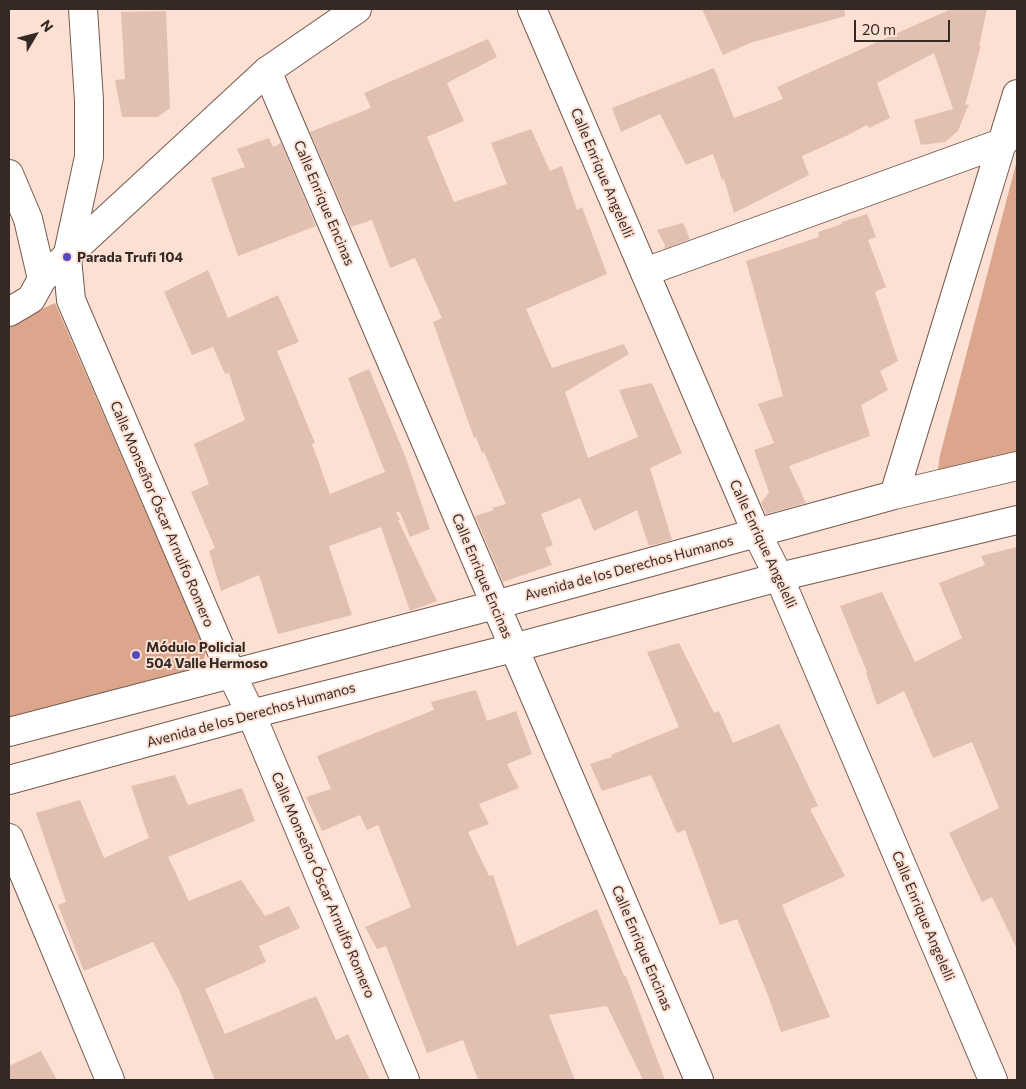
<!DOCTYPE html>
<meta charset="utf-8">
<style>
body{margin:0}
#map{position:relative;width:1026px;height:1089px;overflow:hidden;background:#fbe0d3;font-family:Commissioner,sans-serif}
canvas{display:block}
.frame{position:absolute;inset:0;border:10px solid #352923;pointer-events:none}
.north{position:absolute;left:10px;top:10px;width:50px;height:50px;-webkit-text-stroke:4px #fbe0d3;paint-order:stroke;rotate:53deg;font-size:14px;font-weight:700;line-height:20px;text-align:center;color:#352923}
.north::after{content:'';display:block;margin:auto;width:18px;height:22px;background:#352923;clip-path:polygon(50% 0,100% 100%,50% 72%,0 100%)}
.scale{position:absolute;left:854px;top:20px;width:96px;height:22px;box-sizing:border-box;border:2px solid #352923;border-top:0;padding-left:6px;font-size:15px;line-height:18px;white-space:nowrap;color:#352923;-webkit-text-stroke:4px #fbe0d3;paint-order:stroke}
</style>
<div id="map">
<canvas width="1026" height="1089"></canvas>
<div class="frame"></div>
<div class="north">N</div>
<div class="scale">20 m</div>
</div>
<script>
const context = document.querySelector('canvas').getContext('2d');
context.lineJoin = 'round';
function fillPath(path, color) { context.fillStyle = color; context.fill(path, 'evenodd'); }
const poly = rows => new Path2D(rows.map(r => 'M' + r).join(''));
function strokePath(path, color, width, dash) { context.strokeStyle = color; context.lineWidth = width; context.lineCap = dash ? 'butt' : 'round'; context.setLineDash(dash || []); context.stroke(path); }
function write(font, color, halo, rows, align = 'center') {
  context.font = font + ' Commissioner,sans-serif'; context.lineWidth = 4; context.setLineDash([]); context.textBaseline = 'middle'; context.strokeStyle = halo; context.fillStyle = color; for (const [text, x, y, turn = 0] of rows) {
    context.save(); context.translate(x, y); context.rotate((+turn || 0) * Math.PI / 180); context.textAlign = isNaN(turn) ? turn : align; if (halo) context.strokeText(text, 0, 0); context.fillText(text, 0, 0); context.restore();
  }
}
const green = poly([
 [1017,160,1017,468,941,479,938,469,940,455],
 [55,303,206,651,203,662,194,671,11,717,9,716,9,324]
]);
const building = poly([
 [702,9,844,9,845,16,750,43,723,55],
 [951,9,987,9,979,46,981,45,965,105,969,104,958,131,945,142,921,145,914,120,953,109,934,53,877,83,890,118,869,128,867,125,846,136,802,156,809,175,734,213,724,179,722,180,713,154,686,165,660,114,621,132,612,108,714,68,734,118,783,99,777,87],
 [166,11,170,108,158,117,122,117,115,80,125,79,121,12],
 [488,39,497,57,447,83,464,121,427,137,454,202,507,184,491,143,531,129,550,171,562,166,577,210,582,207,607,274,526,309,552,368,624,344,629,354,565,392,588,458,638,437,619,390,652,383,682,453,650,468,672,540,649,546,637,510,594,531,580,498,541,514,553,545,545,548,552,565,503,582,475,516,494,510,492,508,506,504,484,452,482,453,476,437,474,438,433,322,442,318,415,258,390,268,372,220,351,227,310,132,371,108,364,93],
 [269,138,273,147,281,143,316,226,238,256,211,178,245,167,237,149],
 [867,214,876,237,868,240,886,287,875,292,898,361,880,371,888,390,861,405,870,436,789,466,806,503,766,514,761,503,769,492,754,450,774,443,758,404,783,396,746,261,819,237,818,232,842,224,842,222],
 [683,223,690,239,664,249,665,245,657,230],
 [208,270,228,318,278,295,299,342,277,351,315,443,312,444,330,494,385,472,348,378,369,369,406,458,430,529,410,537,400,512,396,512,400,520,398,520,437,601,410,611,381,527,329,546,352,615,278,634,259,575,221,591,209,551,215,548,191,492,209,484,194,444,245,420,229,373,225,374,213,347,192,355,164,292],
 [1017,547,1017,949,992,897,982,902,949,833,999,808,972,742,933,758,904,691,877,705,866,673,867,672,840,606,882,592,915,662,962,638,939,583,985,565,981,556],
 [679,643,714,713,719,711,733,743,779,724,818,806,810,809,845,876,782,905,830,1017,781,1032,767,993,737,919,720,925,685,830,677,833,651,775,602,791,590,764,612,757,611,755,679,727,647,652],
 [476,690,487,721,516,711,532,754,507,764,519,788,479,804,489,824,468,832,489,876,493,875,517,946,597,909,624,976,626,976,665,1080,643,1080,607,1006,549,1015,575,1080,478,1080,463,1040,427,1053,386,946,377,949,365,927,411,907,378,825,367,830,360,815,322,831,306,797,331,789,317,756,434,710,431,702],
 [175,775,188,805,242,788,255,821,168,857,189,901,241,880,265,916,289,906,300,928,259,946,266,962,205,989,225,1034,316,996,336,1040,348,1034,370,1080,215,1080,179,990,153,942,84,971,58,905,66,902,36,813,80,800,104,858,149,838,131,786],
 [41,1051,57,1080,9,1080,9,1066]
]);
const minor = poly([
 [83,9,89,101,89,157,67,258,71,300,231,673,251,714,405,1080],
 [267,71,699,1080],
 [645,272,1004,142],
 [9,312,31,299,42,279],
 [894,495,1017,94],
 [9,732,495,605,894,495,1017,466],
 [9,780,251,714,513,648,779,577,1017,520],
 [9,838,110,1080]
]);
const tertiary = poly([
 [532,9,757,534,779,577,993,1080],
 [9,174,28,219,42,279,267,71,357,9]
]);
const markers = [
 [67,257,5,"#5947c0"],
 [136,655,5,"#5947c0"]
];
const streetNames = [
 ["Calle Enrique Angelelli",602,173,67],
 ["Calle Enrique Encinas",324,203,67],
 ["Calle Monseñor Óscar Arnulfo Romero",162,514,67],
 ["Calle Enrique Angelelli",763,544,65],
 ["Avenida de los Derechos Humanos",629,568,-15],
 ["Calle Enrique Encinas",482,576,67],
 ["Avenida de los Derechos Humanos",251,715,-15],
 ["Calle Monseñor Óscar Arnulfo Romero",323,885,67],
 ["Calle Enrique Angelelli",923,916,67],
 ["Calle Enrique Encinas",642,948,67]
];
const poiNames = [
 ["Parada Trufi 104",77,257],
 ["Módulo Policial",146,647],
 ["504 Valle Hermoso",146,663]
];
fillPath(green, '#dba68c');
fillPath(building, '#e1c0b1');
strokePath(minor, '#775a4d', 30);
strokePath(tertiary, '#775a4d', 30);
strokePath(minor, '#fff', 28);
strokePath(tertiary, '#fff', 28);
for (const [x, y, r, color] of markers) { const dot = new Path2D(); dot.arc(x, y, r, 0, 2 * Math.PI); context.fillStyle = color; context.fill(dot); strokePath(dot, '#fbe0d3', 2); }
write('14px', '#352923', '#fbe0d3', streetNames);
write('bold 14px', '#352923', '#fbe0d3', poiNames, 'left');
</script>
